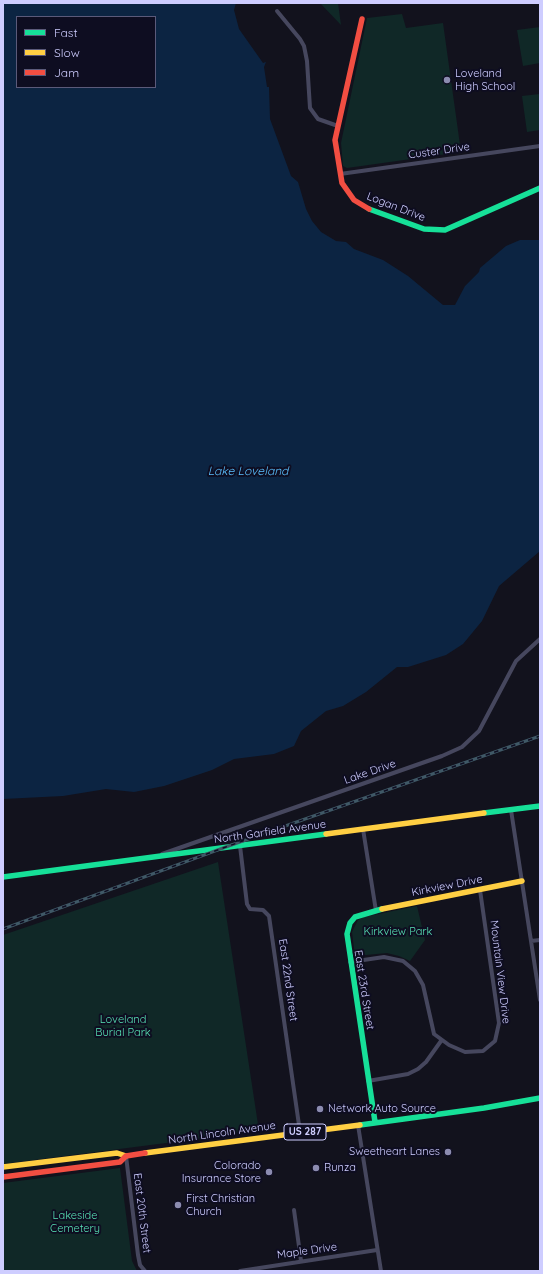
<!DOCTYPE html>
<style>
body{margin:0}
#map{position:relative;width:543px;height:1274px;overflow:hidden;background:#12121d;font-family:Quicksand,sans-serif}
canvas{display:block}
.frame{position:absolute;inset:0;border:4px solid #cecdff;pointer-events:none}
.legend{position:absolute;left:16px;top:16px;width:140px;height:72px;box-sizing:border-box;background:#0e0d21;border:1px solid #5b5a7a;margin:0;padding:5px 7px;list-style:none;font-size:12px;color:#cecdff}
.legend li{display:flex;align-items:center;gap:8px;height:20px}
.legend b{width:20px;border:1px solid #5b5a7a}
</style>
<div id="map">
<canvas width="543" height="1274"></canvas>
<div class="frame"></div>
<ul class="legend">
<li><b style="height:5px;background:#16e098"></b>Fast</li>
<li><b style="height:5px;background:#ffcf43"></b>Slow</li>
<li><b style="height:5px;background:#f24e42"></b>Jam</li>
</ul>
</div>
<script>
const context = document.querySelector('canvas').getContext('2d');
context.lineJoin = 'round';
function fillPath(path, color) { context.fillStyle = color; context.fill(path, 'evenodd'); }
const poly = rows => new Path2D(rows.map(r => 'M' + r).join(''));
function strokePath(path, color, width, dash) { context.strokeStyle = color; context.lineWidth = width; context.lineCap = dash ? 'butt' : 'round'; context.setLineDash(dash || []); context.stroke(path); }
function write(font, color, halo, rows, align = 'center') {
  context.font = font + ' Quicksand,sans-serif'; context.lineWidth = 4; context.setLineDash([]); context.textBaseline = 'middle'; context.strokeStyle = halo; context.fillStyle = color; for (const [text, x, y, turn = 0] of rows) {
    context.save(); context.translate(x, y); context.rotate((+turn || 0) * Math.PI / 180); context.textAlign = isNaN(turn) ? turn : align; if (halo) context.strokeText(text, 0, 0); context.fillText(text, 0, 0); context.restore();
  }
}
const green = poly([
 [320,3,338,3,341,25],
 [402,14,406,28,443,23,461,152,347,168,343,166,341,143,367,18],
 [540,27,540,63,523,66,517,30],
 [540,94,540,130,527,132,522,96],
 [218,862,259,1131,3,1164,3,935],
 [417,906,425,940,410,961,399,956,387,953,355,956,352,932,358,920,364,917],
 [120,1168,132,1261,137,1271,3,1271,3,1183]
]);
const water = poly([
 [3,3,236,3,234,10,239,29,263,63,266,62,264,67,267,87,269,87,270,119,291,176,298,182,306,209,312,221,321,232,336,241,346,242,354,249,383,260,408,276,443,305,455,305,465,286,479,272,480,268,506,246,520,240,540,240,540,551,499,586,482,621,463,644,446,655,408,667,397,667,366,692,343,706,326,711,301,731,294,746,274,754,234,759,212,770,164,786,134,792,106,789,63,796,3,799],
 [17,17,155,17,155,87,17,87]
]);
const street = poly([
 [277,11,300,39,304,46,307,61,310,108,318,119,338,126],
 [340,174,540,146],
 [511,810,540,1000],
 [363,829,376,911],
 [240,846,247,904,250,909,263,910,269,916,300,1132],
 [162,854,442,756,462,747,479,731,516,661,540,639],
 [531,941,540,940],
 [350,962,384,957,403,961,415,971,423,985,434,1034,449,1045,465,1052,483,1051,495,1041,499,1023,480,890],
 [368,1081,408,1074,418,1069,426,1062,441,1041],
 [358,1125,381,1271],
 [126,1156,138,1255,140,1265,145,1271],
 [294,1210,301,1261],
 [240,1271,377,1250]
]);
const fast = poly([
 [369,209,424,229,445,230,540,188],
 [484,813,540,806],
 [3,877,326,834],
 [375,1122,347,934,350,923,355,917,382,909],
 [360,1125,484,1108,540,1098]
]);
const slow = poly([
 [326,834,484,813],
 [382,909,522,881],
 [145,1153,360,1125],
 [3,1167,117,1153,126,1156]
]);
const jam = poly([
 [362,19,335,140,342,183,354,200,369,209],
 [3,1177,120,1162,126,1156,145,1153]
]);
const rail = poly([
 [3,929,223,848,540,736]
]);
const markers = [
 [447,80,4,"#8c8cb0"],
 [320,1109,4,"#8c8cb0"],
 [448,1152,4,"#8c8cb0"],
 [316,1168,4,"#8c8cb0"],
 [269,1172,4,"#8c8cb0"],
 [178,1205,4,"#8c8cb0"]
];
const shields = [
 [305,1132,42]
];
const shieldNames = [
 ["US 287",305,1132]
];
const poiNames = [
 ["Loveland",455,74],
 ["High School",455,87],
 ["Network Auto Source",328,1109],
 ["Sweetheart Lanes",440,1152,"right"],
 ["Colorado",261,1166,"right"],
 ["Insurance Store",261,1179,"right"],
 ["Runza",324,1168],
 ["First Christian",186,1199],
 ["Church",186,1212]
];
const streetNames = [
 ["Custer Drive",439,151,-8],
 ["Logan Drive",396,207,21],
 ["Lake Drive",370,772,-19],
 ["North Garfield Avenue",270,832,-8],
 ["Kirkview Drive",447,886,-11],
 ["Mountain View Drive",500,972,83],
 ["East 22nd Street",288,980,82],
 ["East 23rd Street",364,990,81],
 ["North Lincoln Avenue",222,1133,-8],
 ["East 20th Street",142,1213,83],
 ["Maple Drive",307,1251,-8]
];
const parkNames = [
 ["Kirkview Park",398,932],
 ["Loveland",123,1020],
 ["Burial Park",123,1033],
 ["Lakeside",75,1216],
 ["Cemetery",75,1229]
];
const waterNames = [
 ["Lake Loveland",248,471]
];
fillPath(green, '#102827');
fillPath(water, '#0c2442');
strokePath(street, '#46475e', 4);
strokePath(fast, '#16e098', 5.5);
strokePath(slow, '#ffcf43', 5.5);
strokePath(jam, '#f24e42', 5.5);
strokePath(rail, '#3f5866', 3);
strokePath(rail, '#0e0d21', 1.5, [4.5]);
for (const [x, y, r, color] of markers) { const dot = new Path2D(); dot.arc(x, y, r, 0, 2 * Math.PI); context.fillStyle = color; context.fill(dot); strokePath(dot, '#0e0d21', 1.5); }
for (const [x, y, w] of shields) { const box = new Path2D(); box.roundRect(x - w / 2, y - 8, w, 16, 3); context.fillStyle = '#0e0d21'; context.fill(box); strokePath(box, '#cecdff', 1); }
write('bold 10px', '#cecdff', null, shieldNames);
write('11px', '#cecdff', '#0e0d21', poiNames, 'left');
write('11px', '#cecdff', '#0e0d21', streetNames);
write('11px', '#57e0b3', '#0e0d21', parkNames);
write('italic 12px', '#5bc0ff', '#0e0d21', waterNames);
</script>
